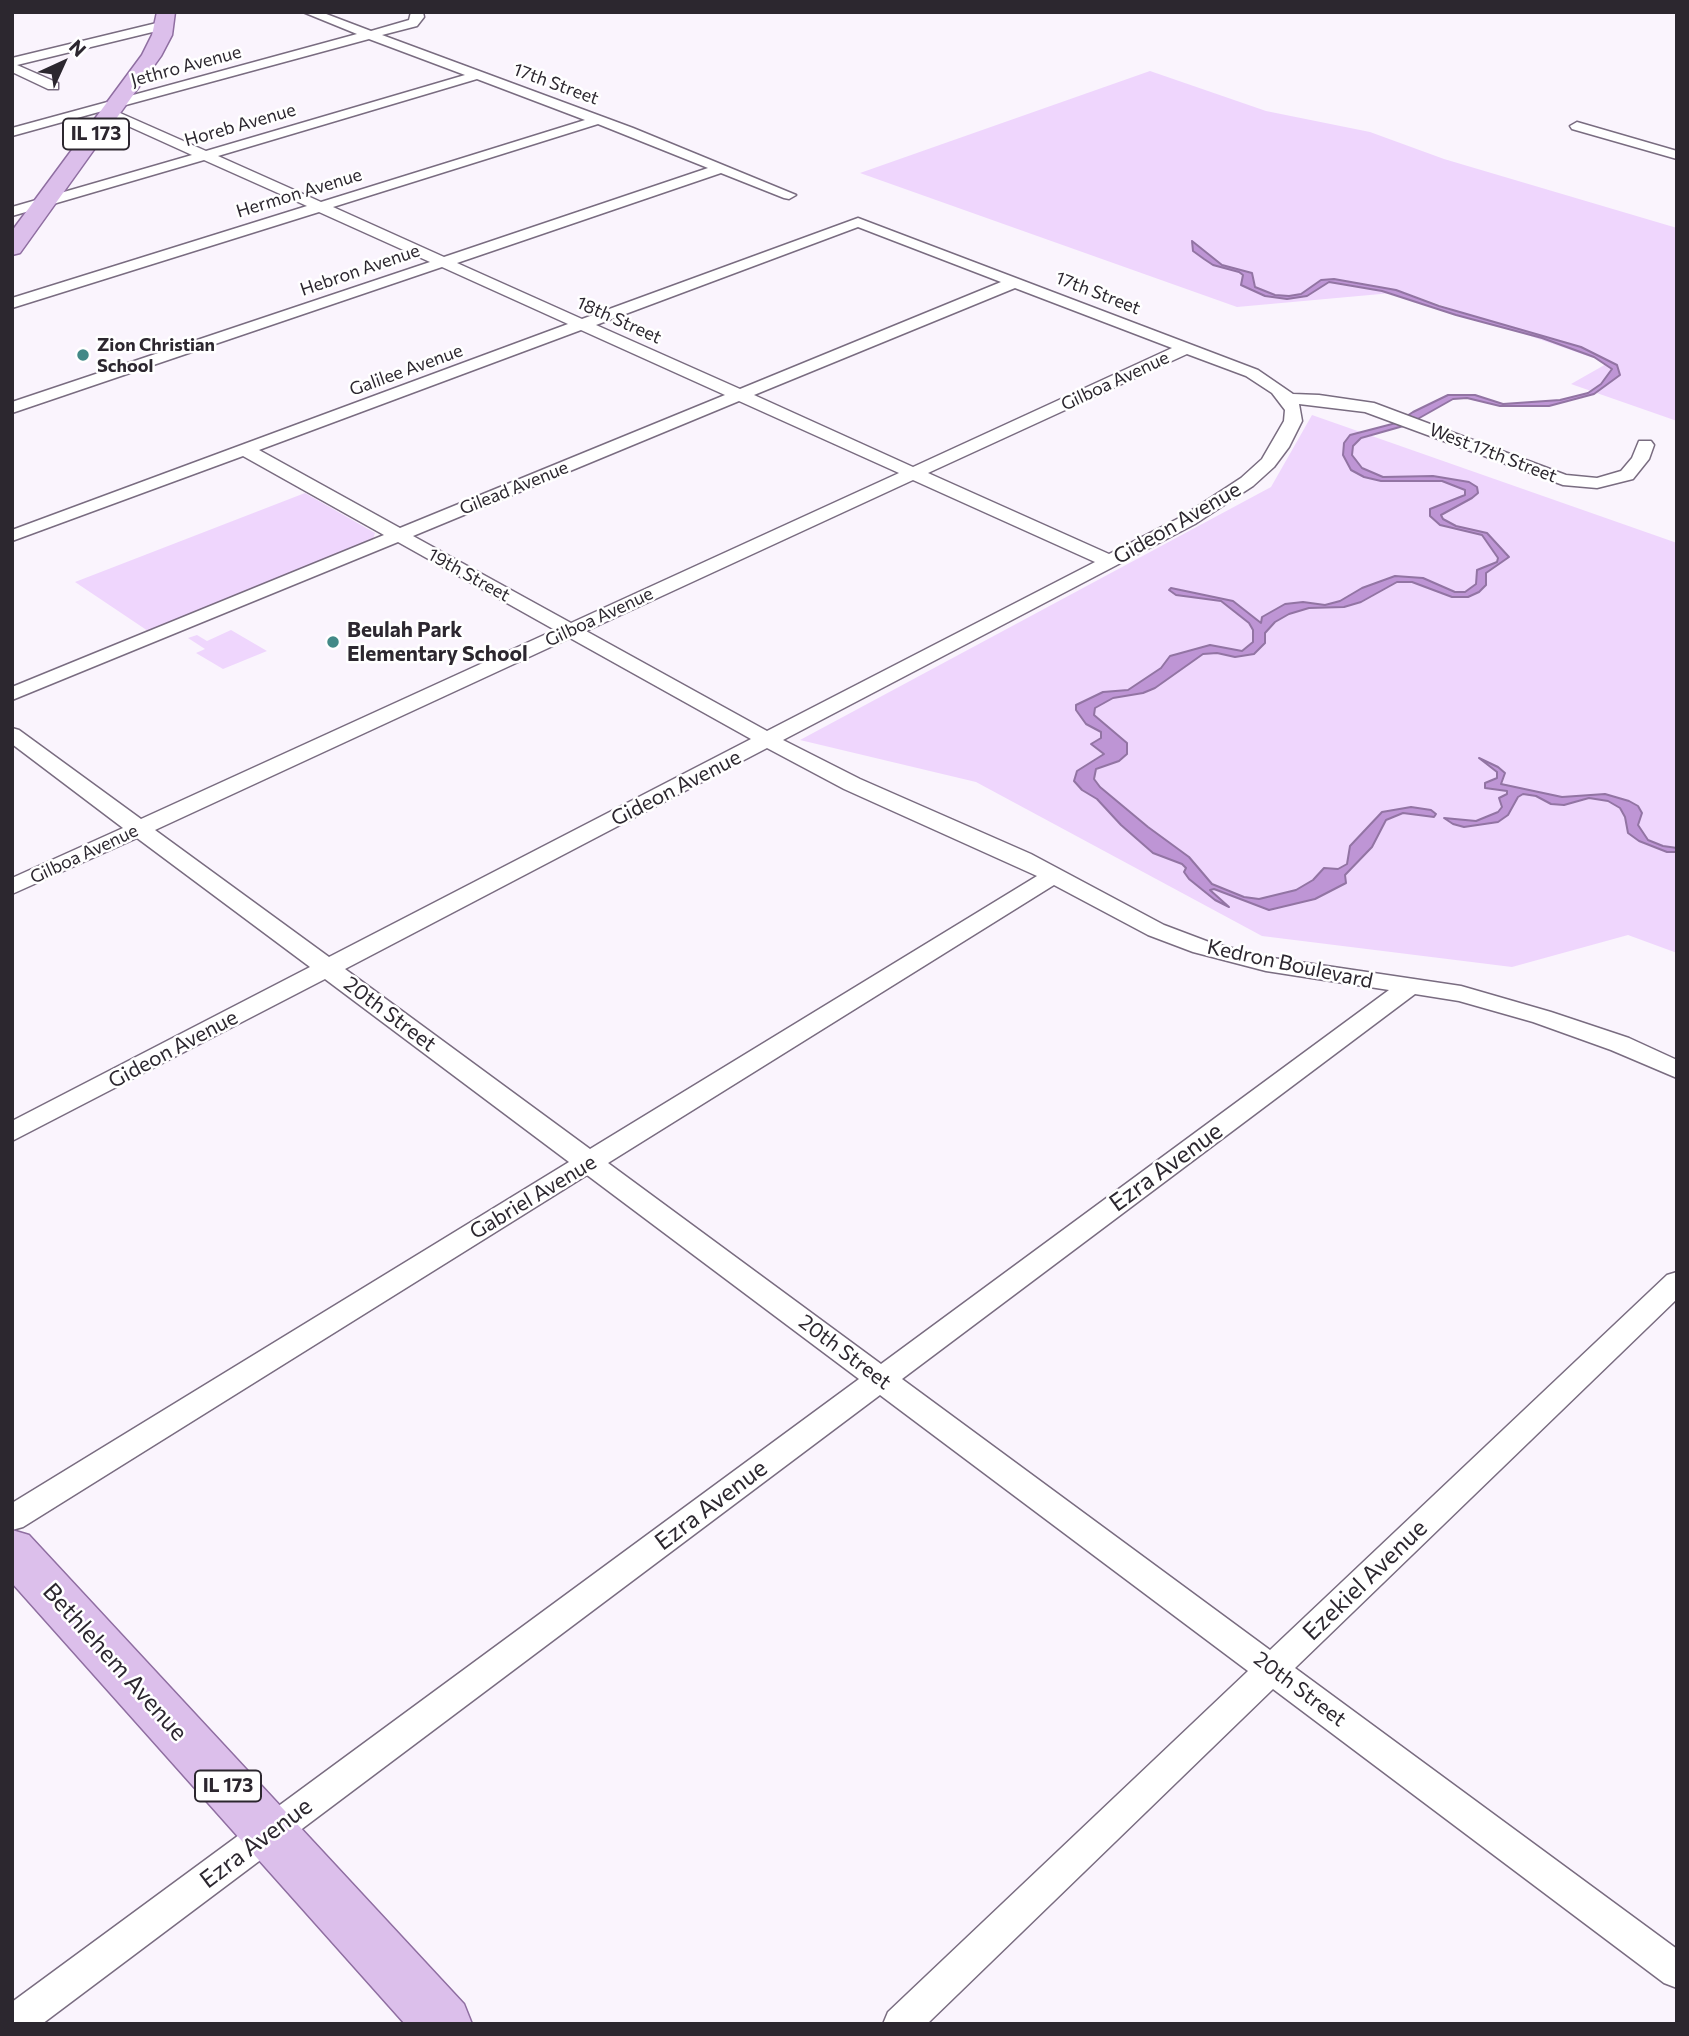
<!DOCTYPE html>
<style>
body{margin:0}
#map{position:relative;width:1689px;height:2036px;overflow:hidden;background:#faf4fd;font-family:Commissioner,sans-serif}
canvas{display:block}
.frame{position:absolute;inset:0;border:14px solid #2c272f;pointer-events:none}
.north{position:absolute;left:28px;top:28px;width:70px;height:70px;-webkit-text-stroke:5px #fff;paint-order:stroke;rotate:45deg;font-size:19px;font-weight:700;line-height:28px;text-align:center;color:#2c272f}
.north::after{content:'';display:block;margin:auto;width:24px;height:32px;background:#2c272f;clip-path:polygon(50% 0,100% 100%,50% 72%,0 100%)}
</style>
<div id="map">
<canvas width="1689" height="2036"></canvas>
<div class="frame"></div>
<div class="north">N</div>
</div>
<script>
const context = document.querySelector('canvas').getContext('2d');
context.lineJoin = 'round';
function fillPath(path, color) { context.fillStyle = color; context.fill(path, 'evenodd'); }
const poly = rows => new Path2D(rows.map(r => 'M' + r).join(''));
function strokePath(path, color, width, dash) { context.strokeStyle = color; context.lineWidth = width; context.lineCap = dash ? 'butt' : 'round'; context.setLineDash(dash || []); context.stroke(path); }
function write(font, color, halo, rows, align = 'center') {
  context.font = font + ' Commissioner,sans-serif'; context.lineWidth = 5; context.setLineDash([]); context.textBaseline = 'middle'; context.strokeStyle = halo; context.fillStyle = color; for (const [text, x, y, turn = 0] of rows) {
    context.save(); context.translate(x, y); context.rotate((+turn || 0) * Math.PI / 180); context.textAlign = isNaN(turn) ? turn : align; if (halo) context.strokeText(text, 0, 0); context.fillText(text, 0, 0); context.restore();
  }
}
const green = poly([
 [1150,71,1266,111,1370,132,1444,159,1677,228,1677,421,1571,384,1608,363,1403,292,1237,307,860,173],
 [1312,415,1677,543,1677,953,1628,935,1512,967,1262,936,976,782,800,740,1271,487],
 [305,493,375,533,373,539,148,631,75,582],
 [231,630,267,651,223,669,196,653,205,649,188,638,197,635,207,641]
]);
const water = poly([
 [1192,241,1222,265,1252,273,1255,287,1275,295,1289,296,1301,294,1321,280,1334,279,1396,290,1439,306,1581,347,1617,365,1620,375,1594,394,1549,406,1500,406,1467,398,1453,399,1407,425,1361,438,1353,446,1352,455,1362,468,1383,477,1433,476,1469,482,1477,487,1478,493,1472,498,1441,515,1443,519,1456,526,1487,533,1509,557,1486,573,1486,585,1479,592,1468,597,1452,597,1412,582,1397,582,1361,602,1344,607,1309,608,1289,614,1275,622,1265,633,1265,643,1254,654,1235,657,1217,653,1203,654,1155,688,1143,693,1113,698,1095,708,1094,715,1127,743,1127,754,1119,761,1096,769,1094,779,1100,787,1148,827,1189,857,1212,884,1244,897,1259,899,1296,890,1313,880,1324,868,1338,869,1347,864,1350,846,1382,812,1411,807,1431,810,1436,814,1434,817,1403,813,1386,820,1372,847,1345,875,1346,883,1315,899,1269,910,1214,889,1210,890,1229,907,1215,900,1189,879,1184,872,1186,868,1182,864,1153,853,1121,825,1097,799,1082,790,1074,781,1077,771,1104,754,1091,744,1101,738,1101,732,1086,724,1076,710,1076,705,1103,692,1128,690,1161,668,1170,656,1210,645,1242,651,1253,642,1253,630,1249,623,1221,601,1176,595,1169,590,1171,588,1233,601,1261,623,1262,617,1285,604,1303,602,1325,605,1340,601,1362,588,1395,576,1423,578,1455,592,1465,592,1476,584,1477,570,1497,562,1498,558,1482,535,1440,525,1430,516,1430,509,1465,495,1465,490,1442,481,1381,481,1364,477,1351,470,1343,455,1344,443,1350,435,1396,423,1413,412,1448,395,1475,395,1503,404,1560,400,1588,393,1601,384,1612,369,1594,357,1542,338,1456,315,1382,291,1329,282,1307,296,1287,299,1265,296,1241,285,1243,275,1239,272,1213,265,1204,259,1193,251,1192,241],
 [1479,758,1498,767,1505,773,1501,784,1562,797,1605,794,1629,801,1638,806,1642,813,1638,825,1648,840,1663,846,1677,848,1677,852,1667,852,1639,841,1628,833,1625,817,1620,808,1608,801,1589,798,1564,805,1551,804,1536,796,1523,794,1518,797,1508,815,1498,822,1464,827,1453,824,1444,818,1476,821,1498,812,1502,807,1499,798,1507,794,1507,791,1485,788,1485,783,1497,778,1497,772,1479,758]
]);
const minor = poly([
 [303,12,321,12,371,31,409,20,411,12,423,12,424,17,417,26,382,35,633,128,796,195,789,199,784,198,721,173,457,263,582,319,858,218,1258,370,1293,394,1319,395,1374,403,1566,475,1597,478,1621,471,1632,458,1639,441,1651,441,1654,445,1649,459,1633,479,1597,488,1563,485,1365,412,1299,404,1302,421,1289,447,1274,467,1253,486,1195,524,783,740,860,779,1031,854,1164,925,1209,942,1266,957,1461,986,1551,1012,1629,1038,1677,1060,1677,1078,1611,1050,1533,1022,1459,1001,1415,994,902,1379,1270,1650,1667,1275,1677,1272,1677,1299,1295,1668,1677,1949,1677,1988,1664,1983,1273,1689,927,2024,883,2024,888,2012,1248,1671,880,1395,42,2024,12,2024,12,2002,859,1379,587,1175,23,1527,12,1530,12,1503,569,1162,325,979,12,1141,12,1121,310,967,137,838,12,894,12,878,123,828,12,744,12,728,19,730,141,819,555,630,398,542,12,700,12,687,384,535,243,456,12,541,12,530,568,324,442,267,12,413,12,402,430,262,319,212,12,308,12,298,307,206,204,160,12,216,12,207,192,155,106,116,106,110,12,136,12,128,357,34,303,12],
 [369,39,465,75,206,151,111,109,369,39],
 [477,79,585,120,321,202,218,156,477,79],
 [598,124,708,168,444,257,333,207,598,124],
 [858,227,1001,282,740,389,596,325,858,227],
 [1015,288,1172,348,913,467,754,395,1015,288],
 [581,330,725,395,400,528,259,450,581,330],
 [1187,354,1246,376,1272,393,1285,410,1284,421,1262,459,1241,478,1183,516,1109,554,928,473,1187,354],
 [739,401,899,473,571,623,413,536,739,401],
 [913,480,1095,562,767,731,586,631,913,480],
 [570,638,751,739,329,957,155,830,570,638],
 [767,748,844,789,1037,876,590,1149,345,969,767,748],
 [1054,885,1148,935,1193,952,1266,971,1389,990,881,1364,608,1163,1054,885],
 [165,21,171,25,169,28,17,65,58,83,58,89,48,89,12,72,12,58,165,21],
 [1577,122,1677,151,1677,159,1572,129,1570,126,1577,122]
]);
const primary = poly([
 [157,12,175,12,172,35,161,56,20,253,12,255,12,231,142,55,152,35,157,12],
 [12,1530,29,1535,464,2004,472,2024,405,2024,12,1583,12,1530]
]);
const markers = [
 [83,355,7,"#428987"],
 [333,642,7,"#428987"]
];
const farStreetnames = [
 ["Jethro Avenue",186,66,-15],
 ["17th Street",556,84,20],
 ["Horeb Avenue",240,125,-16],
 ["Hermon Avenue",299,193,-17],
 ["Hebron Avenue",360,270,-19],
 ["17th Street",1098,293,21],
 ["18th Street",619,320,24],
 ["Galilee Avenue",406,370,-20],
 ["Gilboa Avenue",1115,381,-25],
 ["West 17th Street",1493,453,21],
 ["Gilead Avenue",514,488,-22],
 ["19th Street",469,575,29],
 ["Gilboa Avenue",599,617,-25],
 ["Gilboa Avenue",84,854,-25]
];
const farPoinames = [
 ["Zion Christian",97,345],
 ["School",97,366]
];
const shields = [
 [96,134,66],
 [228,1786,66]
];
const shieldNames = [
 ["IL 173",96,134],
 ["IL 173",228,1786]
];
const streetNames = [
 ["Gideon Avenue",1177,523,-30],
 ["Gideon Avenue",676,788,-27],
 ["Kedron Boulevard",1290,964,12],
 ["20th Street",390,1014,37],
 ["Gideon Avenue",173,1049,-28],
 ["Gabriel Avenue",533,1197,-31],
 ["20th Street",845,1352,37],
 ["20th Street",1300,1689,37]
];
const poiNames = [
 ["Beulah Park",347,630],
 ["Elementary School",347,654]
];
const nearStreetnames = [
 ["Ezra Avenue",1166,1167,-36],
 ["Ezra Avenue",711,1505,-37],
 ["Ezekiel Avenue",1365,1580,-44],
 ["Bethlehem Avenue",115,1662,48],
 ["Ezra Avenue",256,1843,-37]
];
fillPath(green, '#efd6fd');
fillPath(water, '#be95d5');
strokePath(water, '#9274a3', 2);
strokePath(minor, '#796c80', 3);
strokePath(primary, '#8f6ea1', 3);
fillPath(minor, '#fff');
fillPath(primary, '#dcbfeb');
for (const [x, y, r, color] of markers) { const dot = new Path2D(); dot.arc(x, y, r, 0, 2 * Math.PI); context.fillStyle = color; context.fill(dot); strokePath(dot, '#fff', 2.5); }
write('18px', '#2c272f', '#fff', farStreetnames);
write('bold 18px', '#2c272f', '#fff', farPoinames, 'left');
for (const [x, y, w] of shields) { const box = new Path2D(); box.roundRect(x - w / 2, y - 15.5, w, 31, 5); context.fillStyle = '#fff'; context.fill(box); strokePath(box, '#2c272f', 2); }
write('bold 19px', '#2c272f', null, shieldNames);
write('21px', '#2c272f', '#fff', streetNames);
write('bold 21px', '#2c272f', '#fff', poiNames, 'left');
write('24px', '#2c272f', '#fff', nearStreetnames);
</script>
